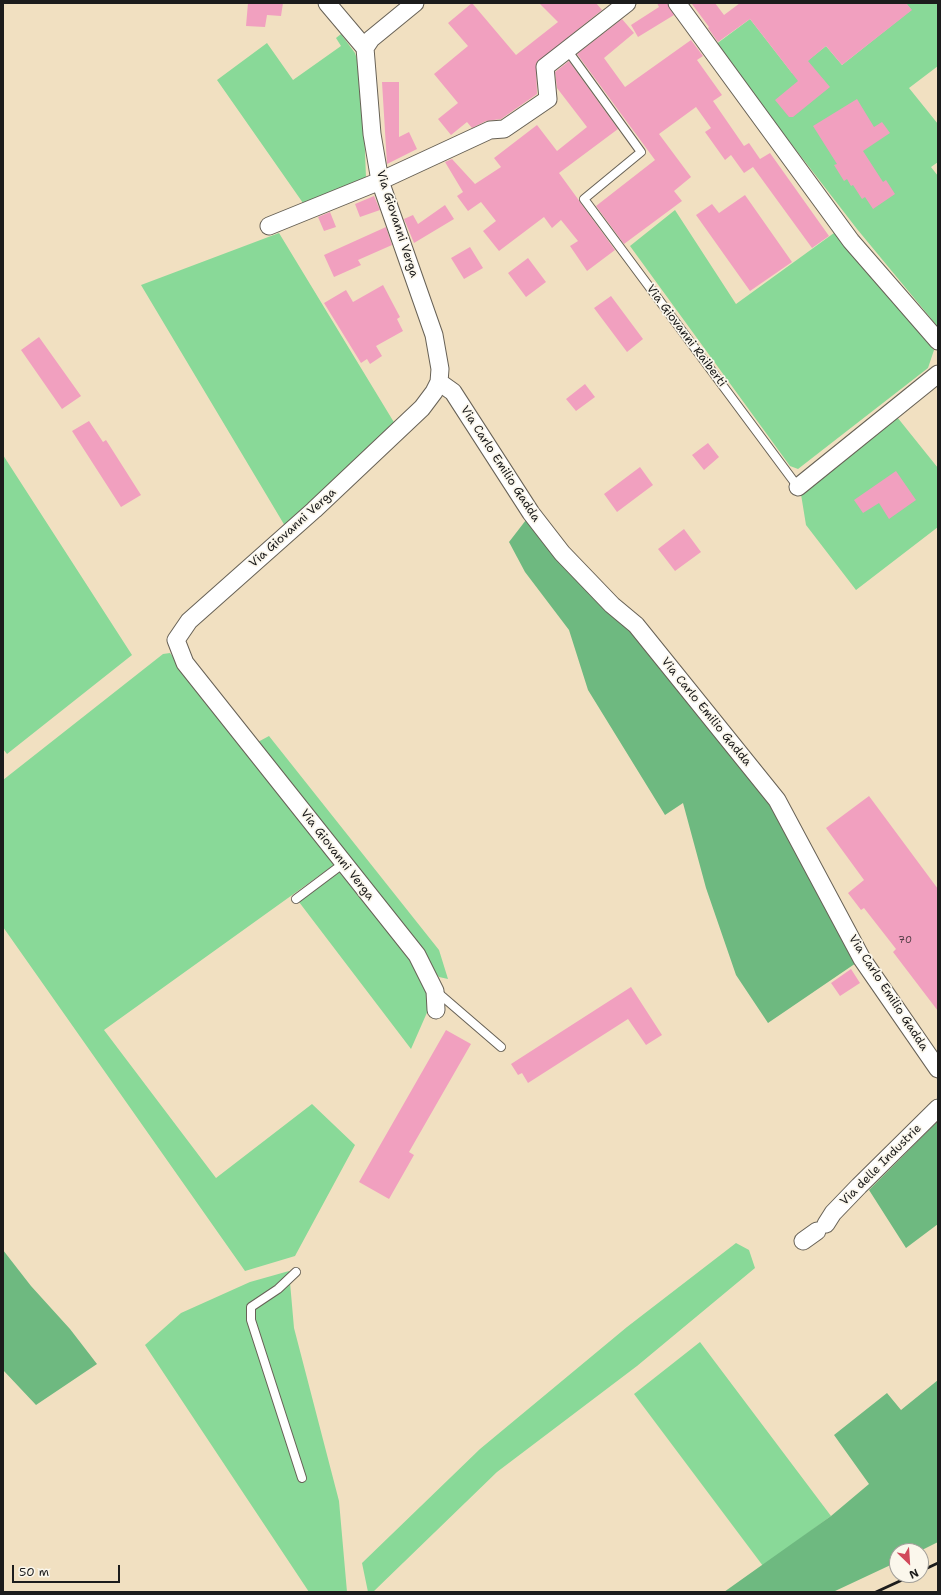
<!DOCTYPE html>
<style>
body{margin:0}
#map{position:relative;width:941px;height:1595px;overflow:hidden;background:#f1e0c1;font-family:"Shantell Sans",sans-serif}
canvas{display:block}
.frame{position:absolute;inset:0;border:4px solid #1c1c1c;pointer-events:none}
.north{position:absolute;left:889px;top:1543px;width:40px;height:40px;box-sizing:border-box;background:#fbf7ec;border:1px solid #a29f99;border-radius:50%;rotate:155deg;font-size:11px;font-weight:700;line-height:16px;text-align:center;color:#1c1c1c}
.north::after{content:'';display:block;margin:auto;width:14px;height:18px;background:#d1495b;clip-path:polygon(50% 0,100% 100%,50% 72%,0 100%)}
.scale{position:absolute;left:12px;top:1565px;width:108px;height:18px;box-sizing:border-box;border:2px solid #1c1c1c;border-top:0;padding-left:5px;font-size:12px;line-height:14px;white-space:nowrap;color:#1c1c1c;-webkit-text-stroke:3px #fbf7ec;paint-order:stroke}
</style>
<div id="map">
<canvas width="941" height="1595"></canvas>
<div class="frame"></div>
<div class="north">N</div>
<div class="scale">50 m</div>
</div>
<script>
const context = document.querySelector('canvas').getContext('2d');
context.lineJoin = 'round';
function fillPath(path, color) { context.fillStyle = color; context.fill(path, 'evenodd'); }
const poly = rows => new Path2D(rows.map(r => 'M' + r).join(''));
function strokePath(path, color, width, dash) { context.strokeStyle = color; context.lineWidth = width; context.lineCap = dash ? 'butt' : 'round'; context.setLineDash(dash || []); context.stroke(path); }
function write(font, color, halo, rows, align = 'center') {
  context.font = font + ' "Shantell Sans",sans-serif'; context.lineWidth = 3.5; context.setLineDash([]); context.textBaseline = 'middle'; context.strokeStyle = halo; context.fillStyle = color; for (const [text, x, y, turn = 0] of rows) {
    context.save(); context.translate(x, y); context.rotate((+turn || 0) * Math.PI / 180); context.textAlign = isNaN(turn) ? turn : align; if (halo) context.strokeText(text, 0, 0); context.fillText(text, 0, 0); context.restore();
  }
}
const green = poly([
 [906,3,938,3,938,66,909,88,938,124,938,162,931,167,938,176,938,327,857,229,715,45,750,19,792,73,826,46,842,65,911,10],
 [341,34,355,53,362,75,366,178,303,203,217,80,267,43,293,80,341,46,336,38],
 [675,210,736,304,834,233,934,350,928,368,798,469,790,466,630,246],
 [279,233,395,424,285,526,141,285],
 [893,412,938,468,938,527,856,590,806,525,799,482],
 [3,455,132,655,7,754,3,749],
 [170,653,334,865,104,1030,216,1178,312,1104,355,1145,295,1256,245,1271,3,927,3,780,163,654],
 [269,736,439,950,448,979,439,977,256,743],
 [339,872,410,959,429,993,429,1008,411,1049,299,902],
 [736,1243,749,1250,755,1268,637,1366,497,1472,373,1592,368,1592,362,1563,480,1449,627,1327],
 [289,1271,294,1328,339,1501,347,1592,309,1592,145,1345,181,1313,250,1282],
 [700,1342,831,1516,763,1566,634,1394]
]);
const forest = poly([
 [526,520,630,627,776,807,859,961,768,1023,736,975,706,888,683,803,665,815,588,690,569,630,525,572,509,542],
 [938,1121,938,1224,906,1248,869,1190],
 [3,1250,31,1286,70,1329,97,1364,36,1405,3,1370],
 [938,1380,938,1542,920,1551,897,1551,897,1562,833,1592,724,1592,831,1516,869,1484,834,1435,887,1393,901,1410]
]);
const building = poly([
 [248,3,283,3,281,16,267,15,265,27,246,26],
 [472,3,516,55,558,22,539,3,596,3,602,10,536,63,537,94,501,119,486,121,472,128,467,122,451,135,438,119,458,103,434,74,468,46,448,23],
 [657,3,667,3,674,15,638,37,631,25,659,7],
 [689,3,715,3,724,15,740,3,906,3,912,10,842,65,826,46,808,61,830,87,793,117,789,117,775,100,798,81,750,19,718,42,708,28,709,27,692,4],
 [622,19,634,33,604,58,625,87,691,40,703,56,697,60,722,95,713,101,744,146,749,143,760,159,770,153,829,236,812,248,753,167,744,173,731,155,725,160,705,132,711,128,696,107,659,134,691,177,674,191,682,201,624,244,596,206,655,160,577,54],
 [569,61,618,129,559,173,615,250,587,271,570,246,578,241,561,220,552,228,544,217,499,251,483,231,496,221,481,202,468,211,457,196,463,192,445,162,452,159,475,184,501,167,494,158,537,125,557,151,587,127,557,88,555,72],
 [382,82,399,82,399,137,409,132,417,149,387,164],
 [857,99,874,127,882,122,890,133,863,151,883,182,886,180,895,194,873,209,865,197,862,199,853,185,851,186,847,179,844,181,834,165,837,164,813,126],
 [745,195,792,262,750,291,696,215,712,204,719,213],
 [374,196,380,210,360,217,355,204],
 [445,205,454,219,414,243,404,219,413,215,418,224],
 [330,212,336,227,324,231,318,217],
 [386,227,392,245,358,260,361,265,334,277,324,255],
 [470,247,483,268,464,279,451,258],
 [528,258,546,282,526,297,508,273],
 [383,285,400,317,397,319,403,331,376,346,382,356,370,364,367,359,361,363,324,303,346,290,353,302],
 [611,296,643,339,627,352,594,308],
 [39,337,81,396,62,409,21,350],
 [585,384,595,397,576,411,566,399],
 [89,421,103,442,106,440,141,495,121,507,72,431],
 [708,443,719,457,704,470,692,455],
 [640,467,653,485,617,512,604,494],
 [896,471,916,500,889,519,879,503,863,513,854,500],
 [684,529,701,552,675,571,658,549],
 [869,796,938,889,938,1011,893,952,896,949,864,908,861,910,848,893,864,880,826,828],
 [851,969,860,983,840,996,831,983],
 [631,987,662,1035,646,1045,628,1019,528,1083,522,1073,518,1075,511,1064],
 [446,1030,471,1044,409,1152,414,1155,389,1199,359,1182]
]);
const lane = poly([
 [568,51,641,152,584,199,798,487],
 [296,899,344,863],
 [436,991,501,1047],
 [296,1272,278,1289,251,1307,251,1320,302,1478]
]);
const street = poly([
 [327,3,365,48],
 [415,3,371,39,365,48,372,134,380,181,434,335,440,369,439,382,434,392,422,408,314,510,189,621,176,640,185,663,417,955,435,991,436,1010],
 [677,3,851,241,938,341],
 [269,226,380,181,490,130,504,129,548,99,545,67,627,3],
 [439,382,453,392,531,513,562,553,612,605,636,625,777,800,862,959,938,1069],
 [798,487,938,374],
 [826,1224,833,1213,859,1186,938,1108],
 [803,1241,817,1231]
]);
const rail = poly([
 [921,1571,938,1563],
 [876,1592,913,1575]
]);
const numberNames = [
 ["70",905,940]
];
const streetNames = [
 ["Via Giovanni Verga",397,224,72],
 ["Via Giovanni Raiberti",686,336,53],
 ["Via Carlo Emilio Gadda",500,464,57],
 ["Via Giovanni Verga",293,528,-42],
 ["Via Carlo Emilio Gadda",706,712,51],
 ["Via Giovanni Verga",337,855,52],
 ["Via Carlo Emilio Gadda",888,993,57],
 ["Via delle Industrie",881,1165,-45]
];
fillPath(green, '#89d998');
fillPath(forest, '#6eb980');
fillPath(building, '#f1a0bf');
strokePath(lane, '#676156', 10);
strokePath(street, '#676156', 19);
strokePath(lane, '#fff', 8);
strokePath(street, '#fff', 17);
strokePath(rail, '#1c1c1c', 3);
write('10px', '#513d45', null, numberNames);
write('12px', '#1c1c1c', '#fbf7ec', streetNames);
</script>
